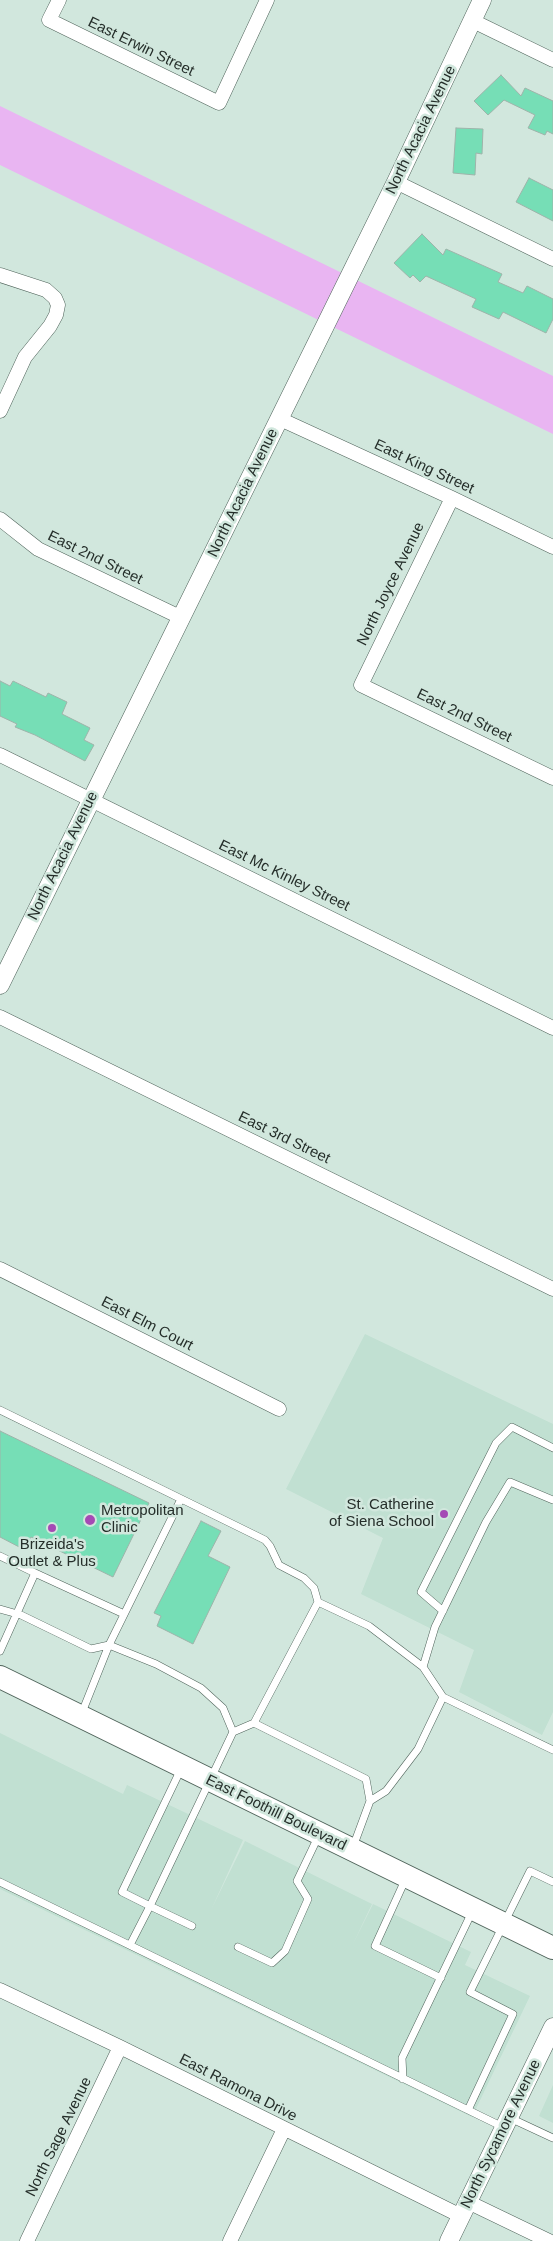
<!DOCTYPE html>
<style>
body{margin:0}
canvas{display:block;background:#d1e7dd}
</style>
<canvas width="553" height="2241"></canvas>
<script>
const context = document.querySelector('canvas').getContext('2d');
context.lineJoin = 'round';
function fillPath(path, color) { context.fillStyle = color; context.fill(path, 'evenodd'); }
const poly = rows => new Path2D(rows.map(r => 'M' + r).join(''));
function strokePath(path, color, width, dash) { context.strokeStyle = color; context.lineWidth = width; context.lineCap = dash ? 'butt' : 'round'; context.setLineDash(dash || []); context.stroke(path); }
function write(font, color, halo, rows, align = 'center') {
  context.font = font + ' Helvetica,sans-serif'; context.lineWidth = 5; context.setLineDash([]); context.textBaseline = 'middle'; context.strokeStyle = halo; context.fillStyle = color; for (const [text, x, y, turn = 0] of rows) {
    context.save(); context.translate(x, y); context.rotate((+turn || 0) * Math.PI / 180); context.textAlign = isNaN(turn) ? turn : align; if (halo) context.strokeText(text, 0, 0); context.fillText(text, 0, 0); context.restore();
  }
}
const built = poly([
 [365,1334,553,1424,553,1712,542,1735,459,1692,474,1650,361,1594,383,1538,286,1489],
 [0,1733,123,1794,127,1785,243,1840,211,1910,245,1841,372,1904,352,1946,373,1904,471,1952,465,1965,530,1996,472,2117,0,1889],
 [553,2085,553,2123,539,2116]
]);
const green = poly([
 [0,106,553,376,553,434,0,165]
]);
const building = poly([
 [501,75,521,96,525,88,553,101,553,134,547,131,545,135,528,128,535,115,504,100,488,115,474,101,501,75],
 [456,128,483,129,482,154,476,153,475,175,453,173,456,128],
 [529,178,553,190,553,221,516,202,529,178],
 [422,234,443,255,446,249,502,274,498,282,523,293,527,286,553,299,553,319,546,333,503,312,499,319,472,307,476,299,426,276,420,282,413,275,410,278,394,263,422,234],
 [0,681,10,686,13,681,46,697,48,693,67,702,62,714,90,728,84,740,94,745,85,761,35,735,15,727,17,724,0,716,0,681],
 [0,1431,149,1503,113,1577,31,1537,25,1550,0,1537,0,1431],
 [201,1521,221,1531,208,1556,230,1567,193,1644,157,1626,161,1616,154,1613,201,1521]
]);
const service = poly([
 [0,1410,265,1540,270,1546,279,1565,304,1578,314,1588,318,1602],
 [553,1500,510,1482,486,1522,435,1627,423,1667,443,1697,553,1750],
 [0,1556,35,1573],
 [0,1609,21,1615,91,1649,109,1645,181,1499],
 [443,1611,421,1592,496,1443,512,1427,553,1448],
 [0,1651,35,1573,124,1614],
 [81,1715,109,1645,156,1664,201,1688,223,1708,233,1732],
 [254,1723,366,1779,370,1801,353,1847],
 [181,1769,122,1892,150,1906,233,1732,254,1723,318,1602,369,1626,423,1667],
 [370,1801,386,1791,418,1749,443,1697],
 [406,1878,375,1946,441,1978],
 [0,1882,503,2127],
 [130,1945,150,1906,192,1926],
 [238,1947,272,1963,285,1951,308,1899,297,1881,318,1837],
 [403,2079,402,2058,472,1912],
 [468,2110,513,2014,470,1992,530,1871,553,1882],
 [510,2118,553,2138]
]);
const minor = poly([
 [59,0,49,20,219,103,267,0],
 [473,21,553,60],
 [396,182,553,259],
 [0,275,46,290,55,298,58,305,56,315,50,326,25,357,0,411],
 [280,419,452,498,553,547],
 [452,498,361,685,553,778],
 [0,519,38,549,182,618],
 [0,755,553,1028],
 [0,1017,553,1289],
 [0,1269,279,1409],
 [0,1990,120,2047,461,2216],
 [468,2202,549,2241],
 [27,2241,120,2047],
 [230,2241,284,2129]
]);
const tertiary = poly([
 [0,985,396,182,482,0],
 [449,2241,553,2027]
]);
const primary = poly([
 [0,1677,553,1948]
]);
const markers = [
 [444,1514,5,"#a54ab5"],
 [90,1520,6,"#a54ab5"],
 [52,1528,5,"#a54ab5"]
];
const streetNames = [
 ["East Erwin Street",141,47,26],
 ["North Acacia Avenue",421,130,-64],
 ["East King Street",424,467,25],
 ["North Acacia Avenue",243,493,-64],
 ["East 2nd Street",95,558,26],
 ["North Joyce Avenue",391,584,-64],
 ["East 2nd Street",464,716,26],
 ["North Acacia Avenue",63,856,-64],
 ["East Mc Kinley Street",284,876,26],
 ["East 3rd Street",284,1138,26],
 ["East Elm Court",147,1324,27],
 ["East Foothill Boulevard",276,1813,26],
 ["East Ramona Drive",238,2088,27],
 ["North Sycamore Avenue",501,2134,-64],
 ["North Sage Avenue",59,2137,-64]
];
const poiNames = [
 ["St. Catherine",434,1505],
 ["of Siena School",434,1522],
 ["Metropolitan",101,1511,"left"],
 ["Clinic",101,1528,"left"],
 ["Brizeida's",52,1545,"center"],
 ["Outlet & Plus",52,1562,"center"]
];
fillPath(built, '#c1e0d2');
fillPath(green, '#e9b5f2');
fillPath(building, '#76deb6');
strokePath(building, '#9eb4aa', 1);
strokePath(service, '#50645b', 8);
strokePath(minor, '#50645b', 15);
strokePath(tertiary, '#50645b', 19);
strokePath(primary, '#50645b', 24);
strokePath(service, '#fff', 7);
strokePath(minor, '#fff', 14);
strokePath(tertiary, '#fff', 18);
strokePath(primary, '#fff', 22);
for (const [x, y, r, color] of markers) { const dot = new Path2D(); dot.arc(x, y, r, 0, 2 * Math.PI); context.fillStyle = color; context.fill(dot); strokePath(dot, '#d1e7dd', 2); }
write('15px', '#252e2a', '#d1e7dd', streetNames);
write('15px', '#252e2a', '#d1e7dd', poiNames, 'right');
</script>
